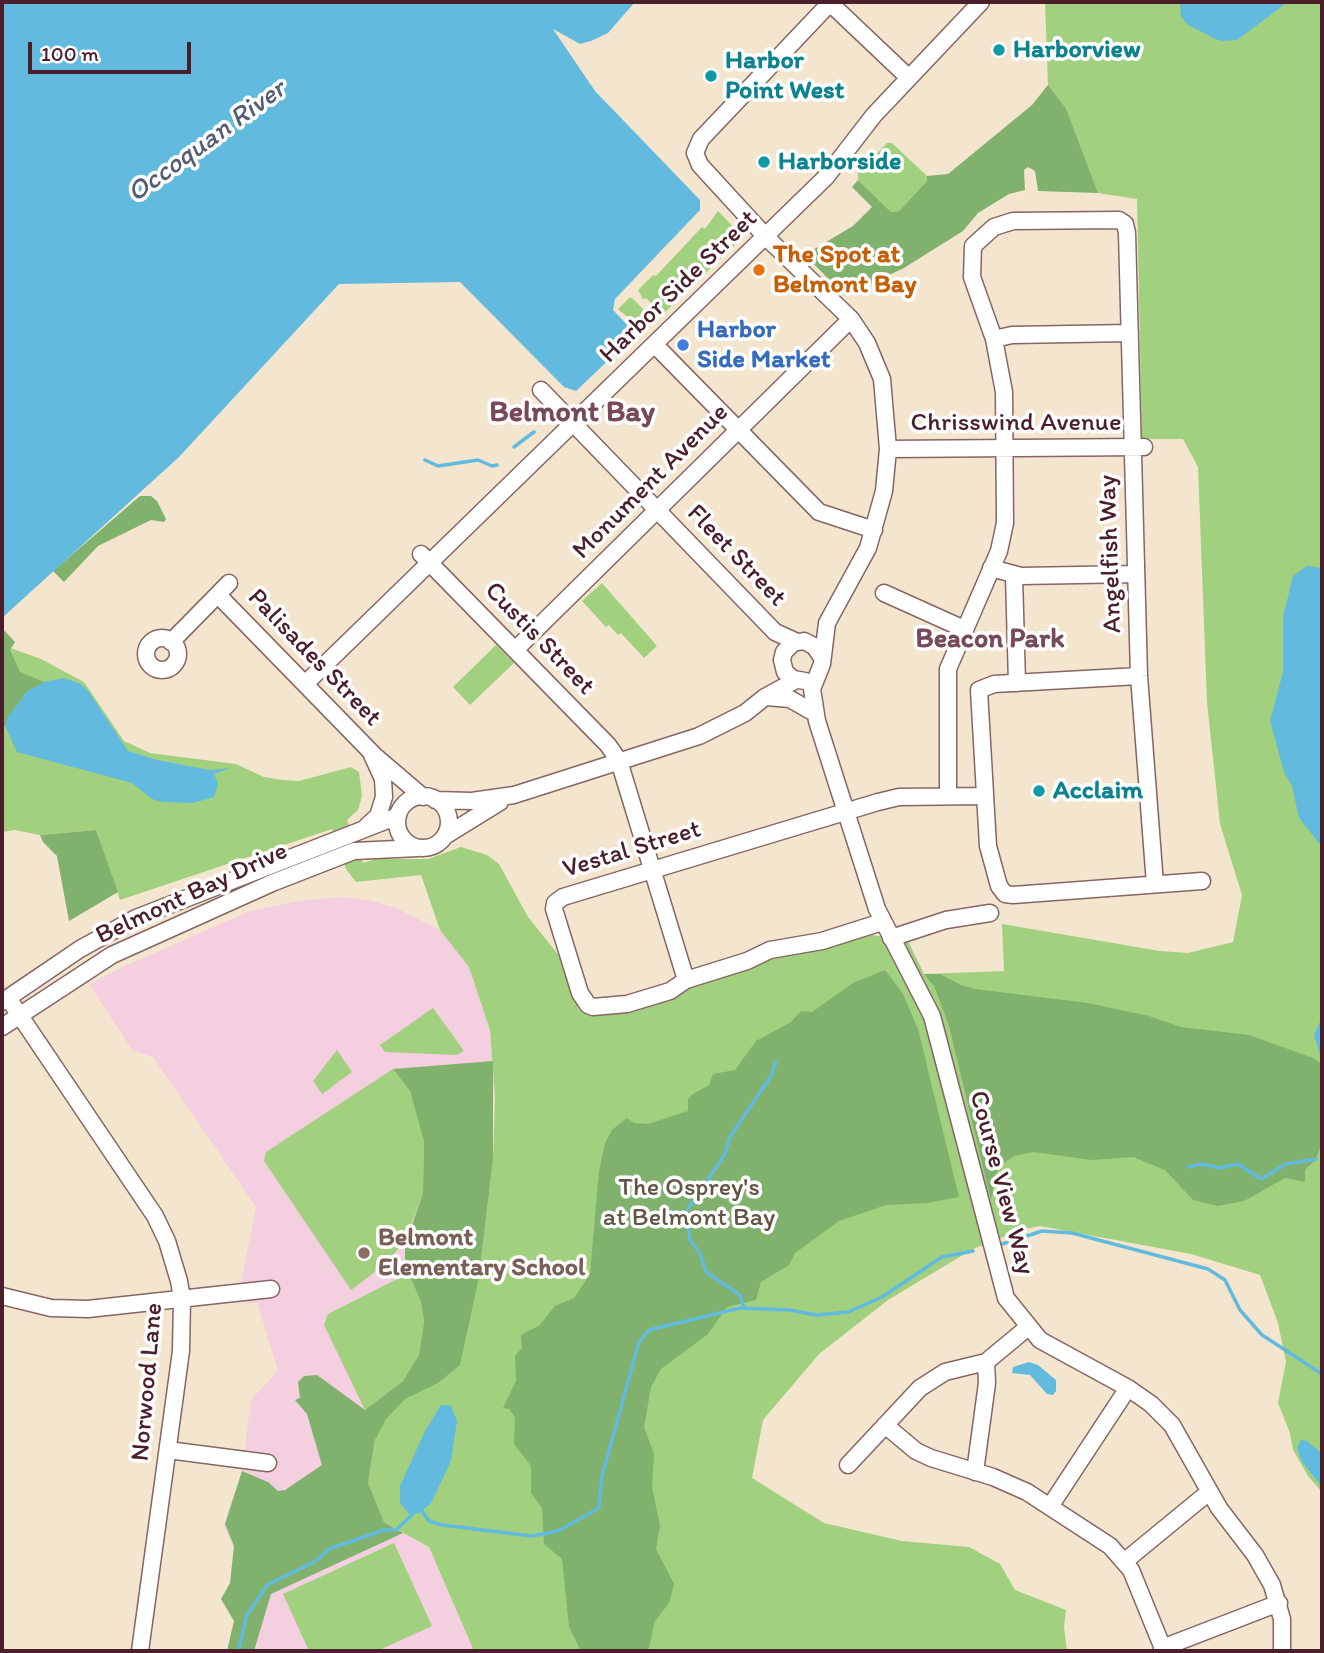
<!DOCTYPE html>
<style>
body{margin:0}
#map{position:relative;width:1324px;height:1653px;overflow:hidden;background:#f4e6ce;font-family:Itim,sans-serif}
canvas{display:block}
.frame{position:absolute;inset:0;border:4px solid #4a1f2b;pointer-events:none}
.scale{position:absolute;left:28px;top:42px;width:163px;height:32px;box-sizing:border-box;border:4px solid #4a1f2b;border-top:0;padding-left:9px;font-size:21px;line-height:24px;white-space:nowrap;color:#4a1f2b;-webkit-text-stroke:5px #fff;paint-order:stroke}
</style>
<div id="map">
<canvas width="1324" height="1653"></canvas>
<div class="frame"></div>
<div class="scale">100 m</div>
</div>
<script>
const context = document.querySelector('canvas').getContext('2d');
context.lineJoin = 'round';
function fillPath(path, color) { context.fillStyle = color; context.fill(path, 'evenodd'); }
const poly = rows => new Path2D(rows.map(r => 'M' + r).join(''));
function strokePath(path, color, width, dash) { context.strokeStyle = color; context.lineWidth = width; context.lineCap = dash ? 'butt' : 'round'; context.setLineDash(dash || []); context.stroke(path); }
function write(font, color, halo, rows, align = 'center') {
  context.font = font + ' Itim,sans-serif'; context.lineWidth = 7; context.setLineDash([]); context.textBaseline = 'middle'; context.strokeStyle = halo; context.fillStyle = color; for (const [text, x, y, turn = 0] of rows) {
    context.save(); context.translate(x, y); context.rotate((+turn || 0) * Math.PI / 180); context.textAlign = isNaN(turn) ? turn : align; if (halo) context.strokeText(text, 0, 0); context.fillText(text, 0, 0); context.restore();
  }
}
const built = poly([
 [343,897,368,900,396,908,440,930,469,967,490,1030,495,1096,384,1522,429,1547,474,1651,235,1651,250,1582,224,1526,242,1471,251,1400,278,1371,257,1302,244,1304,241,1282,256,1207,153,1057,133,1051,89,984,125,966,250,911,299,901]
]);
const green = poly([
 [1045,2,1322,2,1322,1492,1308,1476,1293,1450,1290,1433,1278,1403,1286,1362,1278,1323,1260,1275,1191,1254,1040,1226,1021,1230,973,1249,888,1300,819,1354,763,1420,752,1478,824,1523,902,1541,969,1547,1000,1564,1015,1590,1066,1610,1064,1627,1067,1651,474,1651,429,1547,384,1522,368,1483,378,1423,479,1277,493,1160,495,1096,490,1030,469,967,440,930,421,875,356,882,346,869,332,829,120,900,96,830,40,835,15,830,2,832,2,645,41,659,84,682,124,741,150,753,236,764,264,777,282,780,299,781,351,767,359,772,362,796,358,810,347,820,363,863,375,859,428,859,461,847,487,855,499,864,528,917,557,953,571,982,579,1010,589,1016,645,1007,696,984,765,959,866,934,908,941,924,974,1004,971,1002,924,1160,951,1188,953,1233,942,1242,895,1220,824,1207,702,1198,467,1183,439,1142,439,1137,199,1098,193,1066,108,1048,85],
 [887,143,892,143,927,176,927,181,899,211,891,212,858,180,858,173],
 [718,211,743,237,660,317,657,313,659,311,646,298,643,299,638,290,653,275,656,276,702,227,705,229],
 [629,298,632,298,655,321,644,331,618,309],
 [602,583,657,646,644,658,621,633,618,635,609,625,606,627,582,601],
 [496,645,514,663,470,705,453,687],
 [433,1008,464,1051,457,1055,385,1052,380,1045],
 [337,1050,352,1072,322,1094,313,1081],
 [393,1069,410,1091,418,1112,424,1141,423,1193,405,1240,388,1262,351,1290,264,1161,266,1152],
 [411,1272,421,1303,424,1322,419,1355,403,1381,365,1410,324,1325,328,1314],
 [394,1543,432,1626,377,1651,309,1651,283,1594]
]);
const forest = poly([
 [1048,85,1066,108,1098,193,1038,191,1035,171,1028,167,1024,170,1025,190,1009,194,978,213,963,231,904,268,845,296,807,257,806,254,853,226,872,207,852,187,858,180,891,212,899,211,927,181,927,176,948,174,1032,105],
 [140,496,151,496,157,501,166,519,164,522,151,520,98,546,64,582,53,571],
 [2,628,15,642,10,650,20,672,44,682,26,692,7,719,6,728,2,723],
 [96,830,118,892,69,921,57,856,43,842,40,835],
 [885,970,903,994,918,1029,959,1197,928,1203,886,1205,839,1221,795,1253,789,1265,761,1282,756,1300,727,1307,708,1334,661,1369,651,1387,644,1427,654,1454,652,1487,660,1526,656,1549,674,1584,669,1603,655,1621,648,1651,581,1651,569,1627,562,1559,544,1544,542,1508,531,1493,531,1466,514,1444,515,1417,509,1409,503,1408,516,1381,515,1356,522,1348,521,1335,540,1325,555,1306,574,1298,590,1274,599,1171,605,1143,612,1130,627,1118,634,1123,648,1124,688,1111,688,1099,693,1094,709,1085,713,1074,735,1070,756,1041,791,1022,801,1011,812,1012,853,983],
 [924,974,940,974,961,985,975,989,1088,1003,1149,1016,1181,1027,1249,1035,1313,1058,1322,1064,1322,1142,1316,1159,1305,1170,1305,1182,1285,1178,1244,1201,1218,1206,1193,1200,1165,1170,1133,1157,1091,1160,1034,1152,1014,1156,998,1167,991,1200,949,1026,934,986],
 [493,1061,493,1160,479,1277,460,1365,438,1383,405,1399,386,1419,375,1440,368,1483,384,1522,403,1533,271,1594,254,1651,227,1651,234,1621,221,1599,230,1583,234,1546,225,1524,242,1471,268,1482,278,1491,285,1490,322,1465,307,1414,295,1400,300,1398,298,1382,304,1376,317,1375,365,1410,403,1381,419,1355,424,1322,421,1302,405,1264,405,1245,423,1193,424,1141,410,1091,393,1069]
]);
const water = poly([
 [2,2,635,2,608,33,591,41,580,44,553,29,595,91,700,200,700,210,615,299,613,310,636,334,576,391,564,387,460,282,339,284,179,457,2,618],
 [1180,2,1288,2,1237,40,1223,41,1215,39,1187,24,1181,16],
 [1307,566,1322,568,1322,847,1299,818,1292,786,1284,772,1270,721,1283,672,1283,617,1293,576],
 [64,678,81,684,89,692,128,751,157,760,209,770,230,768,214,774,218,784,214,797,193,803,162,802,152,799,132,783,17,752,6,728,7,719,26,692,44,682],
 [1322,1017,1322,1061,1314,1035],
 [1029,1362,1038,1365,1056,1380,1056,1391,1053,1395,1047,1394,1030,1375,1012,1373,1013,1367],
 [441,1405,451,1406,457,1421,451,1461,431,1503,420,1513,410,1515,400,1503,400,1486,425,1431],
 [1301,1440,1307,1441,1322,1453,1322,1487,1302,1462,1297,1448]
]);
const stream = poly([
 [514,447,534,432],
 [425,460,438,466,478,460,492,466,497,465],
 [1188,1167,1202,1164,1220,1168,1238,1164,1261,1179,1286,1164,1316,1159],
 [1002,1244,1042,1231,1072,1233,1208,1269,1225,1280,1240,1310,1262,1335,1322,1374],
 [744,1308,740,1295,706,1272,700,1253,690,1240,686,1212,725,1154,730,1137,771,1076,776,1062],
 [422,1511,429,1521,442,1525,532,1536,558,1531,599,1508,602,1476,639,1342,649,1330,740,1308,789,1310,817,1315,848,1312,882,1297,942,1257,973,1251],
 [238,1651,247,1615,267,1585,316,1561,329,1549,384,1530,396,1530,412,1515]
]);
const minor = poly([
 [831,2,701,139,695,153,700,165,766,237,851,319,867,343,882,379,888,449,884,491,868,548,827,623,822,664,812,689,817,721,877,909,932,1016,1006,1298,1040,1340,1128,1388,1151,1404,1172,1425,1219,1508,1255,1555,1272,1585,1282,1619,1282,1651],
 [830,3,908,77],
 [994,339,1012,335,1130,333],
 [655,345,819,512,874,530],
 [541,390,775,632,797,642],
 [888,449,1144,447],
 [421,554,608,745,619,761,686,980],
 [991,568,1021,576,1136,574],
 [1014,576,1017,683],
 [884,593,964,629],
 [218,595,375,756,423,797],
 '146 654a16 16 0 1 1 32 0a16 16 0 1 1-32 0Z',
 [171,642,229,583],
 [515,650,851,319],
 [1139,676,994,684,979,690,988,846,999,886,1005,894,1013,895,1202,881],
 [805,681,793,679,785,672,782,660,784,652,793,643,804,641,814,646,821,656],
 [306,683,826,177,874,115,981,2],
 [767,697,790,699,811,711],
 [948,796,948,669,999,551,1005,523,1004,392,994,339,972,277,973,246,994,227,1013,221,1119,220,1125,224,1127,233,1139,676,1155,884],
 '397 822a26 26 0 1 1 52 0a26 26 0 1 1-52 0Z',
 [435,800,472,801,514,795,699,736,745,713,765,697,796,680],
 [367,826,378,816,384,797,383,779,372,755],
 [445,836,500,802],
 [882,922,822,941,770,950,747,961,686,980,670,991,627,1004,593,1007,588,1005,580,993,554,909,555,903,563,897,878,802,899,797,983,796],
 [891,938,946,920,990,913],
 [8,998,155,1216,167,1241,179,1281,182,1299,181,1351,140,1651],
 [2,1002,80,949,136,918,398,816],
 [2,1027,112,955,272,883,354,851,418,848],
 [2,1296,51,1308,88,1309,271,1289],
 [885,1425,916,1451,931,1458,993,1477,1027,1492,1110,1546,1131,1570,1164,1651],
 [168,1450,268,1463],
 [848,1465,920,1388,945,1372,986,1362,1027,1328],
 [975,1472,987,1383,986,1362],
 [1051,1505,1128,1388],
 [1125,1561,1209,1492],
 [1162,1648,1279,1603]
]);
const markers = [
 [999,50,7,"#0f9aa8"],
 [711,76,7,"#0f9aa8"],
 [764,162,7,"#0f9aa8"],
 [759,270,7,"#e8710a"],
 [683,345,7,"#3f7fe0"],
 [1039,791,7,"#0f9aa8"],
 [364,1253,7,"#8d6e63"]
];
const cultureNames = [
 ["Harborview",1013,50],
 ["Harbor",725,61],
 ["Point West",725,91],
 ["Harborside",778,162],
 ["Acclaim",1053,791]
];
const foodNames = [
 ["The Spot at",773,255],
 ["Belmont Bay",773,285]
];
const streetNames = [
 ["Harbor Side Street",679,287,-44],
 ["Chrisswind Avenue",1016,423],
 ["Monument Avenue",651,482,-45],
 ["Angelfish Way",1111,554,-92],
 ["Fleet Street",736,556,46],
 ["Custis Street",539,639,46],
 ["Palisades Street",314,658,46],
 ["Vestal Street",632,850,-17],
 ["Belmont Bay Drive",192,894,-25],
 ["Course View Way",1001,1183,75],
 ["Norwood Lane",148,1382,-85]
];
const shopNames = [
 ["Harbor",697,330],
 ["Side Market",697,360]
];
const parkNames = [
 ["The Osprey's",689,1188],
 ["at Belmont Bay",689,1218]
];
const educationNames = [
 ["Belmont",378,1238],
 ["Elementary School",378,1268]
];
const waterNames = [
 ["Occoquan River",207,142,-36]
];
const neighbourhoodNames = [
 ["Beacon Park",990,640]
];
const quarterNames = [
 ["Belmont Bay",572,413]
];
fillPath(built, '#f3cfdf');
fillPath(green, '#a1d07e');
fillPath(forest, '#80b26d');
fillPath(water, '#62badf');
strokePath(stream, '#62badf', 3.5);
strokePath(minor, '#866564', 19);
strokePath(minor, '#fff', 16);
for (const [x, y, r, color] of markers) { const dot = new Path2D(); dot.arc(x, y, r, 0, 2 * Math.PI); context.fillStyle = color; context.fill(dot); strokePath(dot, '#fff', 2.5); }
write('bold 26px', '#0d838f', '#fff', cultureNames, 'left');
write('bold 26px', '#c56008', '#fff', foodNames, 'left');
write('26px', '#4a1f2b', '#fff', streetNames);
write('bold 26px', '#366cbe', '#fff', shopNames, 'left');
write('26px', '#645444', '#fff', parkNames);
write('bold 26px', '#785e54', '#fff', educationNames, 'left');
write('italic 28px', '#545d73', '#fff', waterNames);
write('bold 28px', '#77495a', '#fff', neighbourhoodNames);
write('bold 30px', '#77495a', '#fff', quarterNames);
</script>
